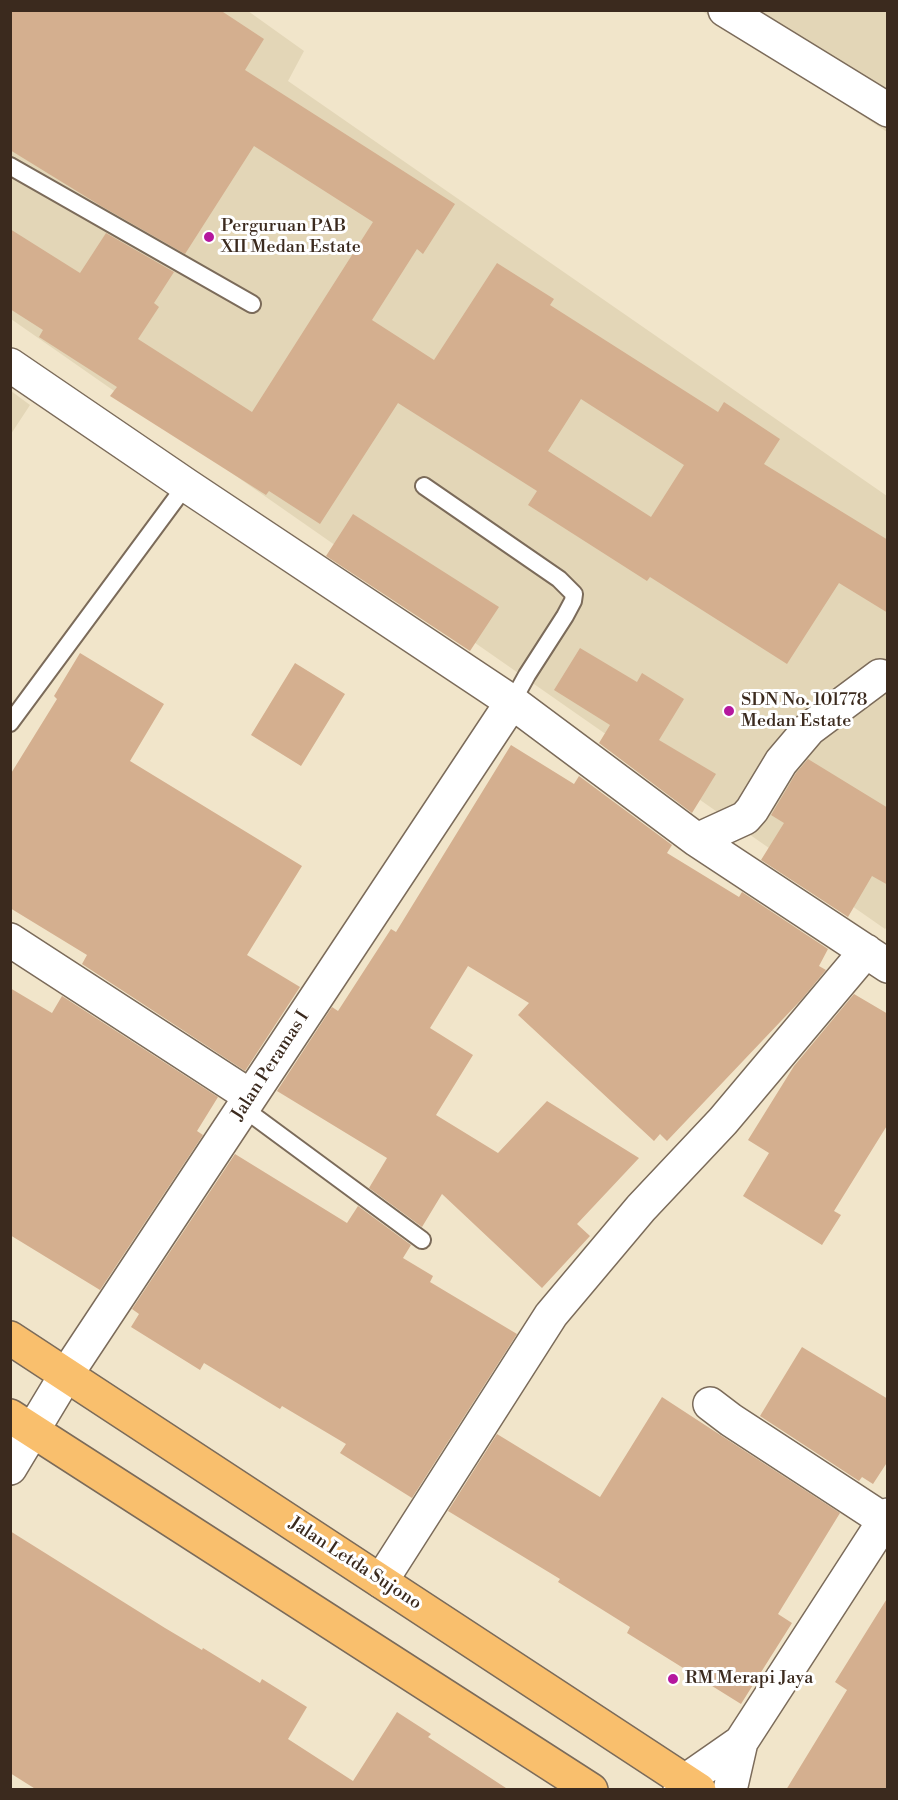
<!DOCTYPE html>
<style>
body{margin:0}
#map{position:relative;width:898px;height:1800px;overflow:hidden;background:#f1e5ca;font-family:"Libre Bodoni",serif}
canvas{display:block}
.frame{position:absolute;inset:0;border:12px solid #3b2a1e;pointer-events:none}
</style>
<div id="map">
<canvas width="898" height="1800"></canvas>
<div class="frame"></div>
</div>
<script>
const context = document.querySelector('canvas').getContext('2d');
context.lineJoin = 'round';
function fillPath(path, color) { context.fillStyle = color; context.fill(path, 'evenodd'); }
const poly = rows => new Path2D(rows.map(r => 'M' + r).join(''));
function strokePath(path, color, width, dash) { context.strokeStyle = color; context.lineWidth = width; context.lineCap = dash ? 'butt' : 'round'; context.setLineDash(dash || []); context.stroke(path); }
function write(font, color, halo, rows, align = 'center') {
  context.font = font + ' "Libre Bodoni",serif'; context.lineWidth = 6; context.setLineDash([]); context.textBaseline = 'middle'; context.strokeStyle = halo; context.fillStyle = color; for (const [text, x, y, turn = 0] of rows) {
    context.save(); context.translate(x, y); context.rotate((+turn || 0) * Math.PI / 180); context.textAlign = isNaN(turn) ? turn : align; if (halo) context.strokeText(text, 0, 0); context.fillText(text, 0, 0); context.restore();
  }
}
const built = poly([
 [11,11,248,11,304,51,288,81,887,496,888,926,885,929,11,319],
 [702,11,887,11,887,132],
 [11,391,30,405,11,434]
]);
const building = poly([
 [10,10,220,10,264,39,245,70,455,204,423,254,417,249,372,320,434,360,497,263,554,299,550,305,718,412,724,402,780,439,764,464,888,540,888,613,839,583,787,664,650,577,647,581,528,505,537,491,398,403,320,524,269,491,266,495,110,396,117,387,39,337,43,330,10,309,10,229,80,273,106,233,174,272,154,303,159,307,138,339,252,412,373,222,254,146,185,254,101,206,10,150],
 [581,399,684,465,651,517,548,451],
 [353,514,499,607,470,651,326,556],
 [580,648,637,682,642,673,684,699,659,740,716,774,692,813,599,743,610,725,554,690],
 [80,653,164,704,130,761,302,866,247,955,300,987,245,1071,82,964,87,955,10,908,10,775,57,699,54,696],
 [295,663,345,694,301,766,251,735],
 [511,745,574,784,579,776,672,845,667,853,739,897,742,892,828,949,819,966,826,970,801,1000,667,1141,660,1134,654,1141,518,1015,529,1003,468,966,430,1028,473,1055,436,1115,498,1153,547,1101,639,1158,577,1224,590,1236,542,1288,442,1194,422,1227,369,1188,387,1158,277,1091,332,1007,338,1011,391,929,396,932],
 [808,759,888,808,888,885,872,876,848,917,761,860,784,823,771,815,796,773],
 [10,988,52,1013,62,996,218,1097,197,1131,203,1135,100,1290,10,1235],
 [854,994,888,1014,888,1124,834,1211,841,1215,822,1245,743,1196,769,1153,748,1140,794,1066],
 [235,1154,347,1223,358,1206,411,1245,403,1258,433,1276,430,1282,517,1334,412,1498,340,1453,346,1444,282,1406,280,1409,204,1363,200,1370,131,1327,139,1314,132,1309],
 [802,1347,888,1399,888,1461,873,1484,862,1477,859,1481,760,1416],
 [662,1397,840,1513,778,1614,792,1623,741,1704,627,1633,630,1627,558,1582,560,1579,448,1511,497,1434,600,1497],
 [10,1531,165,1628,202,1650,203,1648,260,1683,262,1679,307,1707,288,1739,353,1781,397,1712,431,1734,428,1737,509,1790,37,1790,10,1773],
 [888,1597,888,1790,786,1790,847,1690,835,1682]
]);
const service = poly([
 [10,166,252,304],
 [424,486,559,579,574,594,573,601,565,616,527,675,512,702],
 [10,723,186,485],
 [243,1108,422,1240]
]);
const minor = poly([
 [725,10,888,110],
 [10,365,186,485,512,702,697,840,888,966],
 [697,840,745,818,752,810,781,762,809,729,880,676],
 [10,940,250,1096],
 [710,1404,731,1420,884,1520],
 [10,1468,66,1375,512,702],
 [381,1581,551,1315,641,1208,723,1121,866,951]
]);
const tertiary = poly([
 [680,1790,685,1781,741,1742],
 [730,1790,741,1742,888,1515]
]);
const trunk = poly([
 [10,1338,699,1790],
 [10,1416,591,1790]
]);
const markers = [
 [209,237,6,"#b5179e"],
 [729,711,6,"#b5179e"],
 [673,1679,6,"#b5179e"]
];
const poiNames = [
 ["Perguruan PAB",221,227],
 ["XII Medan Estate",221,248],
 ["SDN No. 101778",741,701],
 ["Medan Estate",741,722],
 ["RM Merapi Jaya",685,1679]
];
const streetNames = [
 ["Jalan Peramas I",271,1066,-57],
 ["Jalan Letda Sujono",355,1564,33]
];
fillPath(built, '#e3d6b7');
fillPath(building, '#d4af8f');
strokePath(service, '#7b6b5a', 20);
strokePath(minor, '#7b6b5a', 36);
strokePath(tertiary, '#7b6b5a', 36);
strokePath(trunk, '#7b6b5a', 36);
strokePath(service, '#fff', 16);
strokePath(minor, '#fff', 33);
strokePath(tertiary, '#fff', 33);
strokePath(trunk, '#f9bf6d', 33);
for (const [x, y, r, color] of markers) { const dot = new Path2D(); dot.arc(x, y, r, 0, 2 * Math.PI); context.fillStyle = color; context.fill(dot); strokePath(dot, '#fff', 2); }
write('18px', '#3b2a1e', '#fff', poiNames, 'left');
write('18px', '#3b2a1e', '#fff', streetNames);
</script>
